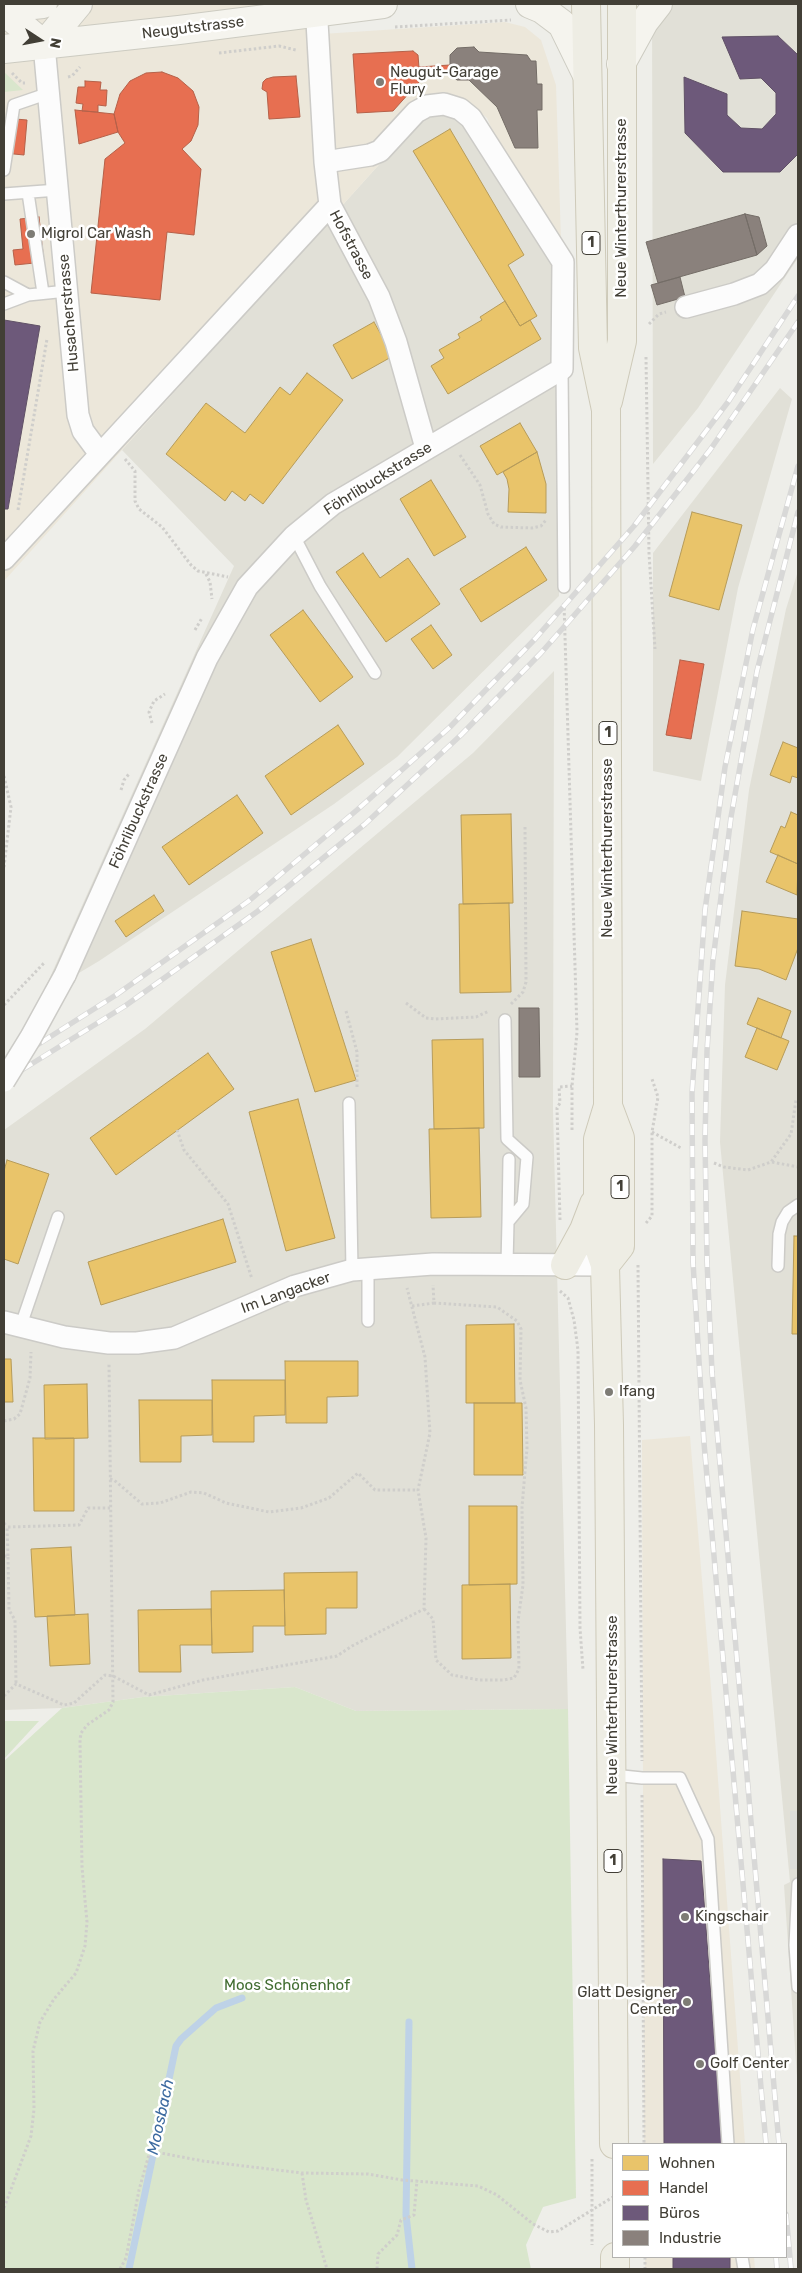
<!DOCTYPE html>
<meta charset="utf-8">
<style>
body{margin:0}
#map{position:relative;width:802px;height:2273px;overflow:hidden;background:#eeeee9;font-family:Rubik,sans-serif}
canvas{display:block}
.frame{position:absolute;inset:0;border:5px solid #423f36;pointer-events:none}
.legend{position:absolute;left:612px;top:2143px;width:175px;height:115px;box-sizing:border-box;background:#fff;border:1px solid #b3b2af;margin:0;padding:6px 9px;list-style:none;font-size:15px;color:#423f36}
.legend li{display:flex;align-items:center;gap:10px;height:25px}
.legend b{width:25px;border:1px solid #b3b2af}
.north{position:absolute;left:15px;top:15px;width:50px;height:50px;-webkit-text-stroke:4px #fff;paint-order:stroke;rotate:101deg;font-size:14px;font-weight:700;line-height:20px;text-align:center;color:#423f36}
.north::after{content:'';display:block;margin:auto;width:18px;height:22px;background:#423f36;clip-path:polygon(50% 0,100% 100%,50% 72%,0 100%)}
</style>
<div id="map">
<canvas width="802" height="2273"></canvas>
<div class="frame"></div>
<ul class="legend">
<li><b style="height:14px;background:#e9c46a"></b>Wohnen</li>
<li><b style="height:14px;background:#e76f51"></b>Handel</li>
<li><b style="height:14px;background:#6d597a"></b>Büros</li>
<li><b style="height:14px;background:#8a817c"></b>Industrie</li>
</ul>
<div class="north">N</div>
</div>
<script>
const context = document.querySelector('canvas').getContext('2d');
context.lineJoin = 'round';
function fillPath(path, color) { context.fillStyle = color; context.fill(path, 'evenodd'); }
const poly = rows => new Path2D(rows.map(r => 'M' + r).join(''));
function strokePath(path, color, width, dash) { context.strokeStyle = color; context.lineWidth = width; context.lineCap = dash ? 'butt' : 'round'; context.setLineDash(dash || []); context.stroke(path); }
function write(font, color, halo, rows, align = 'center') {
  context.font = font + ' Rubik,sans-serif'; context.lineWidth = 5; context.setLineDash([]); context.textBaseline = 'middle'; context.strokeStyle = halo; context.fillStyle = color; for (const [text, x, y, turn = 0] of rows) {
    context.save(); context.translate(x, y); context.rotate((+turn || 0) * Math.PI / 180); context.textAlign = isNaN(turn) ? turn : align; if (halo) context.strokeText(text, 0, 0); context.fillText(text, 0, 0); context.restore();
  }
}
const residential = poly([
 [652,4,798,4,798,258,698,408,653,464],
 [430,108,468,125,560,270,559,596,397,757,334,804,99,961,42,995,234,566,122,450],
 [780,388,792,399,738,588,701,781,653,771,653,553],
 [798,571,798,2092,784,1885,790,1882,720,1142,725,985,749,790,786,609],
 [554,671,553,1109,568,1709,356,1711,295,1687,143,1697,62,1708,4,1710,4,1130,145,1029,473,753]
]);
const commercial = poly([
 [4,4,314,4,322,34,505,22,525,27,541,40,556,85,561,240,509,169,487,118,465,99,430,108,4,581],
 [690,1436,713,1712,745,2144,644,2144,642,1440],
 [645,2257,754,2257,755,2269,645,2269]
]);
const green = poly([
 [4,72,23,90,4,92],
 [295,1687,356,1711,568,1709,576,2198,543,2207,526,2245,531,2269,4,2269,4,1761,62,1708,143,1697],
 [4,1721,39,1721,4,1759]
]);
const parking = poly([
 [790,1811,798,1811,798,1869,790,1869]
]);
const homes = poly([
 [450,129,524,255,508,265,537,316,520,326,413,151,450,129],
 [505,301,520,326,530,320,541,339,448,394,431,366,444,358,439,350,460,338,458,334,482,320,480,317,505,301],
 [374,322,393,356,352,379,333,345,374,322],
 [307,373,343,400,263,504,250,494,245,501,232,491,225,501,166,454,206,403,245,433,280,387,290,395,307,373],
 [520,423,537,452,497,475,480,446,520,423],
 [537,452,546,484,546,513,508,512,509,489,507,479,503,472,537,452],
 [431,480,466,537,434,556,400,499,431,480],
 [692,512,742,525,719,610,669,596,692,512],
 [526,547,547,580,481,622,460,589,526,547],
 [363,553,380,578,408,558,440,604,386,642,336,572,363,553],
 [303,610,353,677,320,702,270,635,303,610],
 [431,625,452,655,433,669,411,639,431,625],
 [338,725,364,764,291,815,265,776,338,725],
 [783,742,798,748,798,778,792,776,790,783,770,775,783,742],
 [237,795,263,833,189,885,162,847,237,795],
 [791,812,798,815,798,864,770,852,781,826,785,828,791,812],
 [511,814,513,903,463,904,461,815,511,814],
 [778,855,798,864,797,895,766,882,778,855],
 [154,895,164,911,126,937,115,921,154,895],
 [509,903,511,992,460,993,459,904,509,903],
 [742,911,798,919,798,948,786,980,759,969,735,966,742,911],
 [311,939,356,1080,315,1092,271,952,311,939],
 [758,998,791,1011,781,1038,747,1024,758,998],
 [757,1028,789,1041,777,1070,745,1057,757,1028],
 [483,1039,484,1128,434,1129,432,1040,483,1039],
 [208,1053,234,1089,116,1175,90,1138,208,1053],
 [298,1099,335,1238,286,1251,249,1112,298,1099],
 [479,1128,481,1217,431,1218,429,1129,479,1128],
 [7,1160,49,1174,18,1264,4,1259,4,1171,7,1160],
 [223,1219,236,1262,101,1305,88,1262,223,1219],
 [794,1236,798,1236,798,1334,792,1334,794,1236],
 [514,1324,515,1403,466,1403,466,1325,514,1324],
 [4,1359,11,1359,13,1402,4,1402,4,1359],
 [285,1361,358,1361,358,1396,327,1397,327,1423,286,1423,285,1361],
 [212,1380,285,1380,285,1415,254,1416,254,1442,213,1442,212,1380],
 [87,1384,88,1438,45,1439,44,1385,87,1384],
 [139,1400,212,1400,212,1435,181,1436,181,1462,140,1462,139,1400],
 [474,1403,522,1403,523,1475,474,1475,474,1403],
 [33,1438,74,1438,74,1511,34,1511,33,1438],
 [469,1506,517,1506,517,1584,469,1585,469,1506],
 [71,1547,75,1615,35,1617,31,1549,71,1547],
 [357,1572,357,1608,326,1608,326,1634,285,1635,284,1573,357,1572],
 [510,1584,511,1658,462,1659,462,1585,510,1584],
 [284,1590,285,1626,253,1626,253,1652,212,1653,211,1591,284,1590],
 [211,1609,212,1645,180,1645,181,1672,139,1672,138,1610,211,1609],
 [88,1614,90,1664,50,1666,47,1616,88,1614]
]);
const shops = poly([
 [413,51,418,55,420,81,393,111,357,113,353,54,413,51],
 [450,65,450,70,420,72,419,67,450,65],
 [162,72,178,78,193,91,199,107,198,125,191,141,182,149,201,169,194,235,167,232,160,300,91,293,105,159,125,143,118,132,114,114,120,94,130,81,146,73,162,72],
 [296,76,300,117,269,119,267,92,262,89,263,82,266,79,273,77,296,76],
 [85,81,101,82,100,90,107,90,106,106,98,105,98,112,82,111,83,104,76,103,78,87,85,87,85,81],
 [75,110,114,114,118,132,79,144,75,110],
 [4,118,27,120,24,155,4,153,4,118],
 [39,217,44,262,15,265,13,250,23,249,20,219,39,217],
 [680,660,704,664,691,739,666,735,680,660]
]);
const offices = poly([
 [778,36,798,55,798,154,780,172,723,172,685,133,684,77,727,94,727,115,741,128,762,129,776,114,776,93,761,78,740,79,722,37,778,36],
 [4,320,40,326,8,509,4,509,4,320],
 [663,1859,701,1861,722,2144,664,2144,663,1859],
 [673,2257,730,2257,730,2269,673,2269,673,2257]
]);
const industry = poly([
 [474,47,479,52,527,55,531,61,536,61,537,84,542,84,542,110,537,110,538,148,515,148,497,107,469,80,457,80,450,74,450,55,457,48,474,47],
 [745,214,757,255,658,283,646,242,745,214],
 [745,214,759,217,767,246,757,255,745,214],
 [680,277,685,297,657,305,651,285,680,277],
 [519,1008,539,1008,540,1077,519,1077,519,1008]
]);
const stream = poly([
 [409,2022,406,2215,412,2269],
 [129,2269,176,2046,181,2039,216,2008,242,1998]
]);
const path = poly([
 [395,27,511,20],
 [219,53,279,46,296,50],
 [12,73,22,83,25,83],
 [68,77,72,76,80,67],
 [649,324,659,314,666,312],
 [646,357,649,553,655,649],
 [460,455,480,485,488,514,494,524,501,527,532,528,541,526,546,520],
 [125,459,135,471,135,501,139,509,162,527,191,565,198,571,228,577],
 [18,510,47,339],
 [206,574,210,582,212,599],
 [564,603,577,1032,572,1086,572,1131],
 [195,630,202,618],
 [152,723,149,712,154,701,165,694],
 [4,776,11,807,4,867],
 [121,790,124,780,129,774],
 [406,1003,426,1018,435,1019,476,1017,489,1011],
 [511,1004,523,992,526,982,525,826],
 [4,1005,44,963],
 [346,1011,357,1052,357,1087],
 [177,1130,184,1150,228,1204,252,1279],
 [652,1132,681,1148],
 [772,1162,798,1167],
 [714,1163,724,1167,748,1170,771,1162,791,1134,796,1100,798,1100],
 [560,1220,557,1108,560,1103,559,1087,572,1086],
 [646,1223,652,1216,652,1132,658,1097,652,1079],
 [638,1265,642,1761],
 [560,1291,568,1298,574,1320,578,1350,580,1628,583,1670],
 [412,1306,434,1303,433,1285],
 [4,1421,14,1419,20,1414,30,1378,31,1352],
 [110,1479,114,1480,142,1504,160,1503,191,1492,204,1493,226,1503,269,1512,301,1508,329,1498,358,1473,375,1490,418,1490],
 [4,1523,7,1527],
 [4,1556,8,1556,9,1610,15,1620,16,1684],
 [8,1556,7,1527,79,1525,88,1508,110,1508],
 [424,1609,433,1619,436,1660,452,1675,479,1680,504,1680,514,1678,519,1669,518,1621,523,1585,522,1507,527,1448,526,1408,520,1380,521,1329,517,1321,497,1307,434,1303],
 [4,1696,16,1684,64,1705,74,1703,105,1675,113,1676,149,1695,203,1680,337,1656,352,1646,424,1609,426,1538,418,1490,430,1433,425,1357,407,1288],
 [642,1795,644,2144],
 [592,2159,592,2245],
 [302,2173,306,2200,327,2269],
 [4,2208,31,2136,34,2109,33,2051,40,2022,54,1999,76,1973,85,1946,87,1922,82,1867,80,1740,81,1733,87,1725,109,1710,113,1702,109,1364],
 [645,2257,645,2269],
 [120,2269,126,2258,139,2190,150,2151,203,2161,302,2173,368,2174,402,2180,478,2186,497,2195,533,2224,549,2232,558,2231,613,2197],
 [377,2269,378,2254,397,2235,401,2220,414,2215,417,2180]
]);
const lane = poly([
 [4,170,14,105,49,93],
 [28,193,43,293],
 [4,194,58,190],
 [4,282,28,295,67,291],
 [4,304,28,295],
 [562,369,564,587],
 [294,536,320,586,375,673],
 [505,1020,507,1139,527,1157,523,1204,508,1222,507,1264],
 [349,1103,352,1270],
 [508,1222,509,1159],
 [778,1266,779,1234,782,1222,788,1212,798,1205],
 [368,1321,368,1268],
 [21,1325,58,1217],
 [613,1775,642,1778,680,1778,708,1839,728,2144],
 [798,1884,795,1945,798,1987],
 [742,2257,744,2269]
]);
const street = poly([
 [316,4,325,162,330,205,379,297,396,342,426,448],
 [44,45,78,415,83,431,100,454],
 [686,307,734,294,760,284,775,270,798,235],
 [4,559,330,205],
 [65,975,207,658,247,587,294,536,333,504,562,369,563,262,471,118,460,109,444,104,427,106,416,112,380,151,370,155,325,162],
 [4,1322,64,1337,109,1343,137,1343,174,1338,295,1286,352,1270,433,1264,605,1265]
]);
const secondary = poly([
 [530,4,542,9,562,24,587,75],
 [4,8,43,4],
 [4,11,44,45],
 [44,45,78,4],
 [4,49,179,30,383,4],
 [621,64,644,22,658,4]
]);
const primary = poly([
 [586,4,593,348,606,410,608,1106,598,1139,598,1245,605,1265,609,1425,614,2144],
 [608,401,622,341,622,4],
 [565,1265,584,1230,594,1204],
 [605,1265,620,1246,620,1138,608,1106],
 [615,2257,615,2269]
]);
const rail = poly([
 [4,1066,116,995,250,900,357,810,450,727,535,639,634,526,728,402,798,296],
 [4,1081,125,1006,258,911,365,824,461,735,541,653,635,546,710,450,798,322],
 [766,2144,704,1443,693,1262,692,1093,705,910,725,767,753,629,798,466],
 [779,2144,712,1372,707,1261,705,1140,707,1051,713,960,731,817,757,671,798,512],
 [786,2214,791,2269],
 [776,2257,777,2269]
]);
const streetBridge = poly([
 [4,1081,31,1037,65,975]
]);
const markers = [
 [380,82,5,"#7e7c75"],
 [31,234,5,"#7e7c75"],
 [609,1392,5,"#7e7c75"],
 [685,1917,5,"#7e7c75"],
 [687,2002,5,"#7e7c75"],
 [700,2064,5,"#7e7c75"]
];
const shields = [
 [591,243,18],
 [608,733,18],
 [620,1187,18],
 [613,1861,18]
];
const shieldNames = [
 ["1",591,243],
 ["1",608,733],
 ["1",620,1187],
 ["1",613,1861]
];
const streetNames = [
 ["Neugutstrasse",193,28,-7],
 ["Neue Winterthurerstrasse",622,208,-90],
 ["Hofstrasse",351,245,62],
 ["Husacherstrasse",69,313,-95],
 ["Föhrlibuckstrasse",378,479,-32],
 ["Föhrlibuckstrasse",139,811,-66],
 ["Neue Winterthurerstrasse",608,848,-90],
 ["Im Langacker",286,1293,-20],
 ["Neue Winterthurerstrasse",613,1705,-90]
];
const poiNames = [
 ["Neugut-Garage",390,73],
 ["Flury",390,90],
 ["Migrol Car Wash",41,234],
 ["Ifang",619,1392],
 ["Kingschair",695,1917],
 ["Glatt Designer",677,1993,"right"],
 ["Center",677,2010,"right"],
 ["Golf Center",710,2064]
];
const parkNames = [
 ["Moos Schönenhof",287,1986]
];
const waterNames = [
 ["Moosbach",161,2117,-78]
];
fillPath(residential, '#e1e0d7');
fillPath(commercial, '#ece7da');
fillPath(green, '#d9e6cc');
fillPath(parking, '#ddddd9');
fillPath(homes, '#e9c46a');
strokePath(homes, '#b79c5a', 1);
fillPath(shops, '#e76f51');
strokePath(shops, '#b66149', 1);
fillPath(offices, '#6d597a');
strokePath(offices, '#605166', 1);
fillPath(industry, '#8a817c');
strokePath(industry, '#746d67', 1);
strokePath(stream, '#bed2e7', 7);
strokePath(lane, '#cccbc7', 14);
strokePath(street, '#cccbc7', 24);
strokePath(secondary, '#cccbc1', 30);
strokePath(primary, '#cecab9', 30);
strokePath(path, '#cfcecb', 3, [2.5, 2.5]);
strokePath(lane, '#fcfcfc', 11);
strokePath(street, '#fcfcfc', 21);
strokePath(secondary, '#f5f4ee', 28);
strokePath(primary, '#eeede4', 28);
strokePath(rail, '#d8d8d7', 5.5);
strokePath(rail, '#fff', 4, [11]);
strokePath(streetBridge, '#cccbc7', 24, []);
strokePath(streetBridge, '#fcfcfc', 21);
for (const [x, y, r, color] of markers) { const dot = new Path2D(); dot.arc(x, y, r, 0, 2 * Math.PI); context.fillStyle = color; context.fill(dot); strokePath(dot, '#fff', 2); }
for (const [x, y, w] of shields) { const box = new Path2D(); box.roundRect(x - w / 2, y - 11.5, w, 23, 4); context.fillStyle = '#fff'; context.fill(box); strokePath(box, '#423f36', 1); }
write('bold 14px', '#423f36', null, shieldNames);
write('15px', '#423f36', '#fff', streetNames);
write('15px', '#423f36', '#fff', poiNames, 'left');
write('15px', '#416d31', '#fff', parkNames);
write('italic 16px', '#3d6ba0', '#fff', waterNames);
</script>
